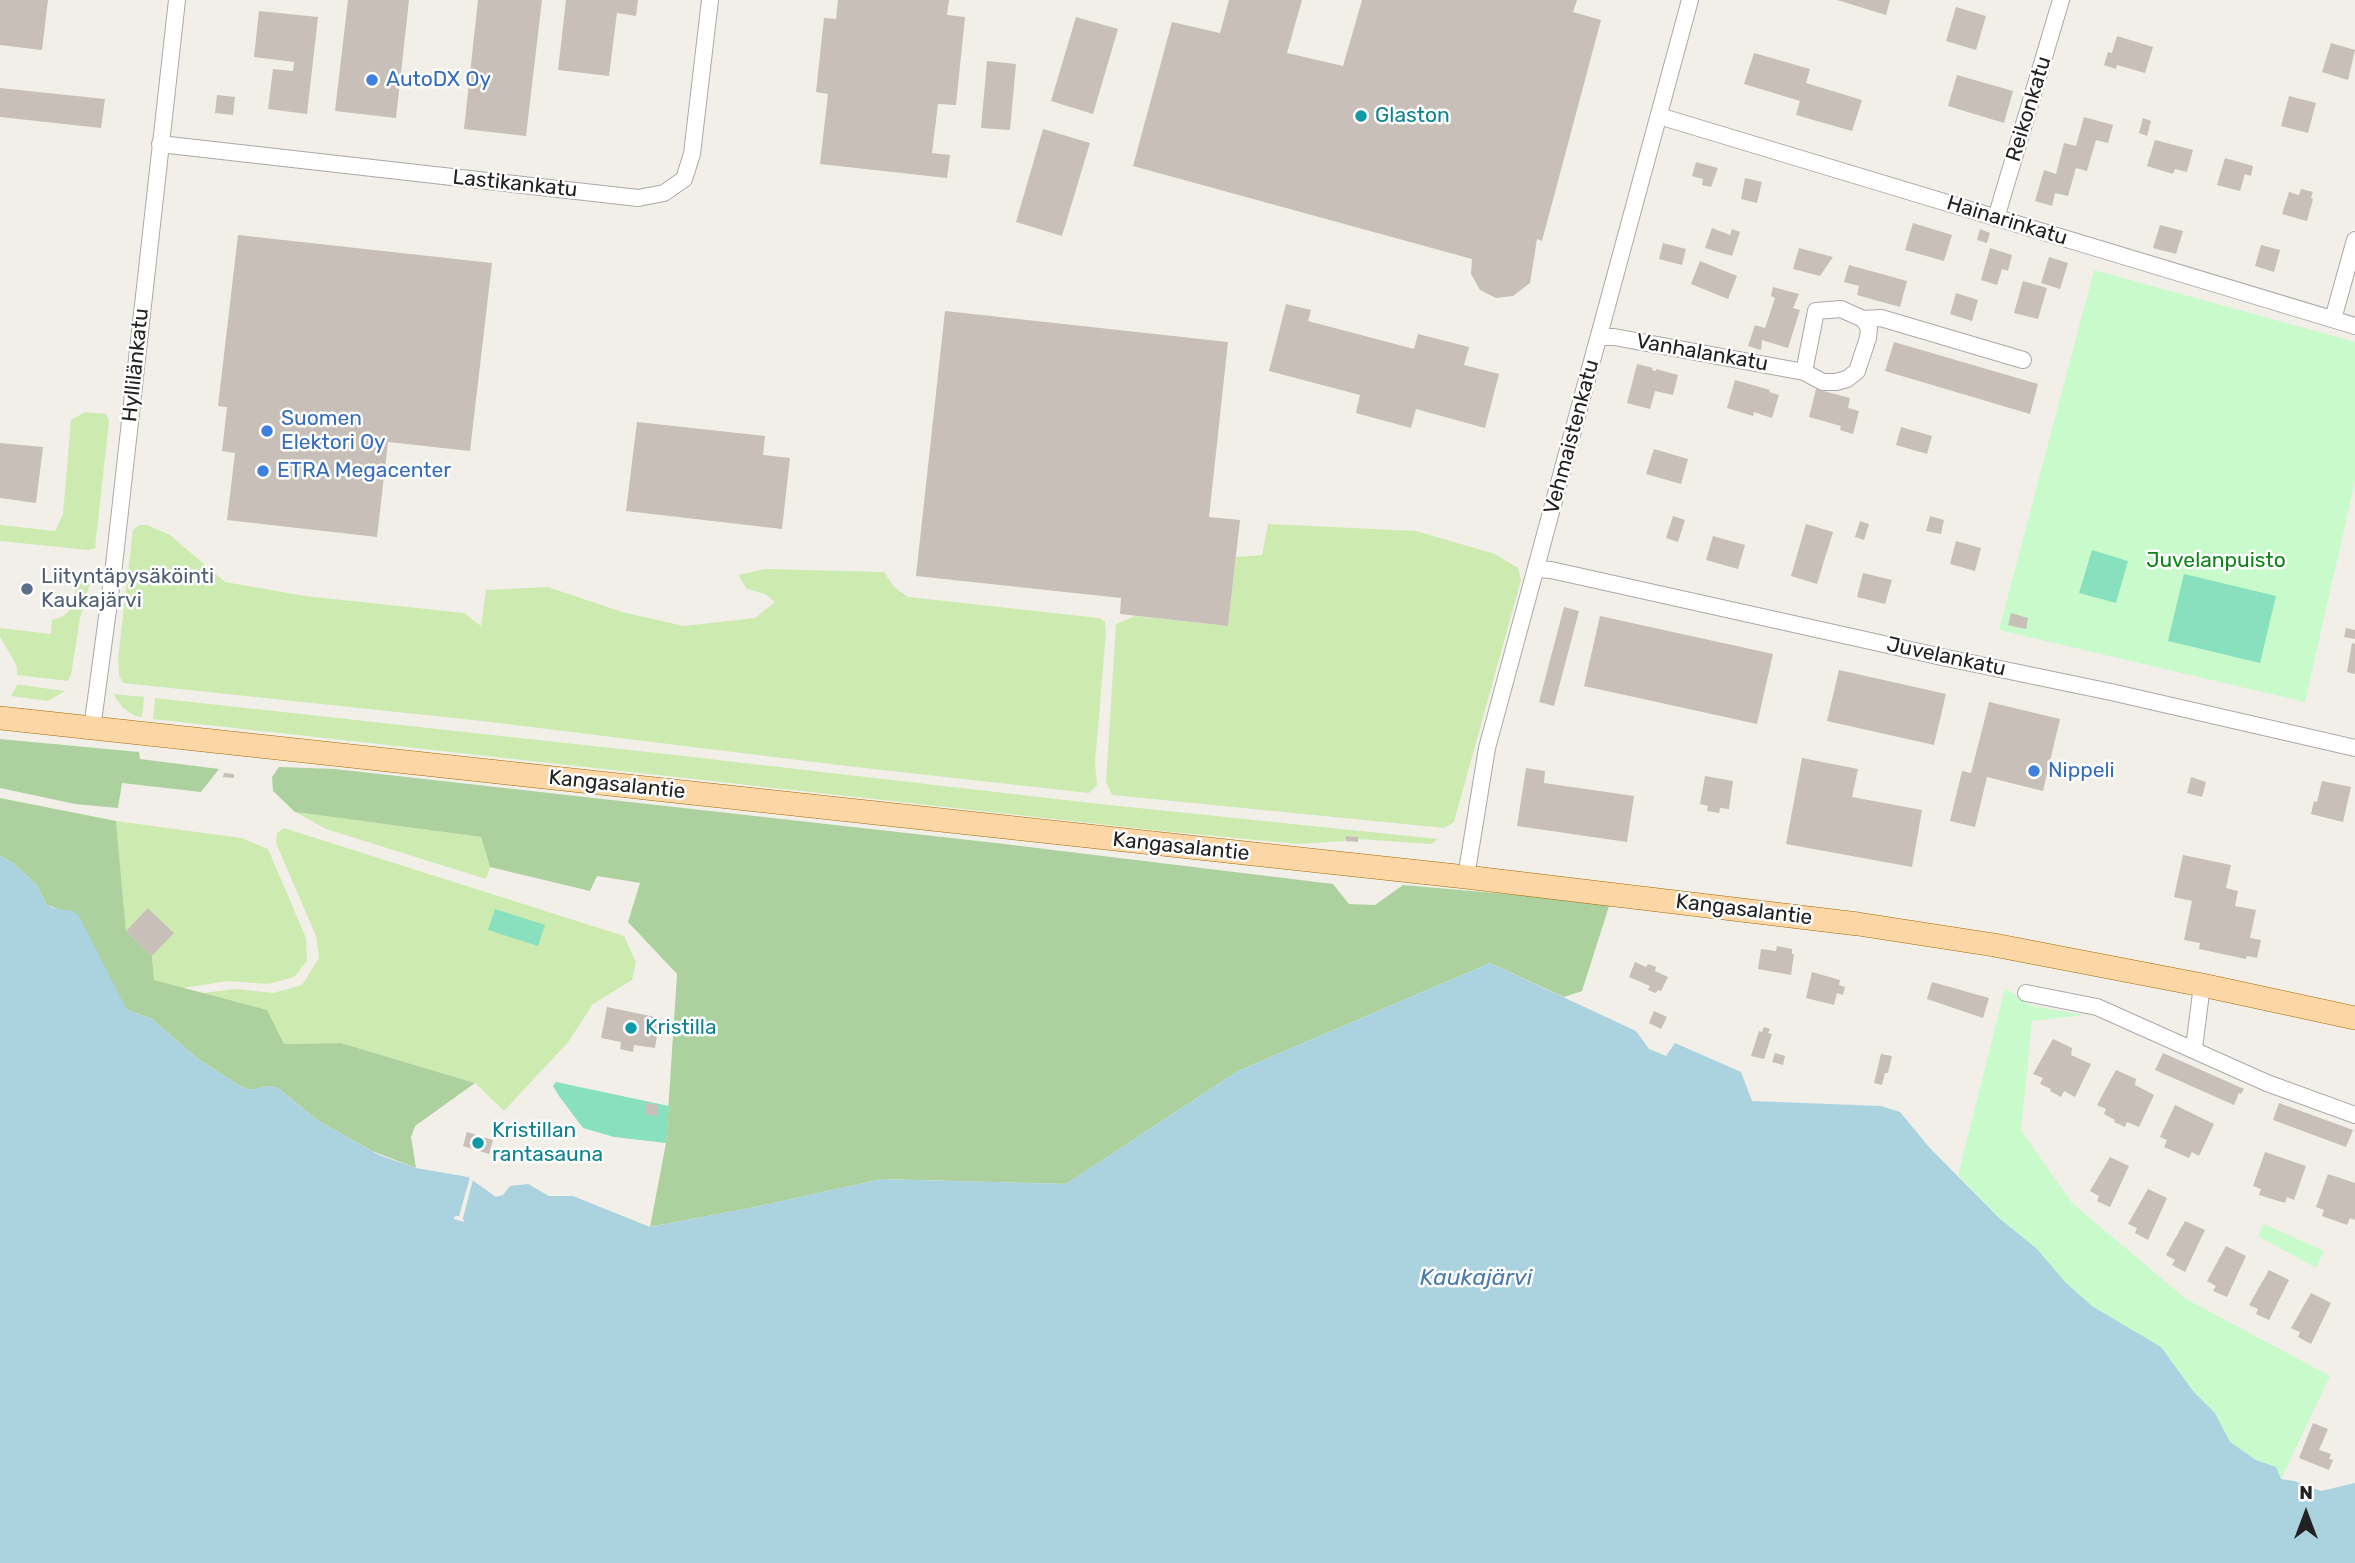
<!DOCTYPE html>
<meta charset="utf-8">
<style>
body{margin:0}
#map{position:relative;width:2355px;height:1563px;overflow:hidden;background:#f2efe9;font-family:Rubik,sans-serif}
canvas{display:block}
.north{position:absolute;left:2271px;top:1479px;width:70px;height:70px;-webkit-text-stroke:5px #fff;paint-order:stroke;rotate:0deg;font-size:19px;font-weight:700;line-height:28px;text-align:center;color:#222}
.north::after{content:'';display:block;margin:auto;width:24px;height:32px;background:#222;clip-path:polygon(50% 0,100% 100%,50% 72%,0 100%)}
</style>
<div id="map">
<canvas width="2355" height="1563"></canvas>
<div class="north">N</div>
</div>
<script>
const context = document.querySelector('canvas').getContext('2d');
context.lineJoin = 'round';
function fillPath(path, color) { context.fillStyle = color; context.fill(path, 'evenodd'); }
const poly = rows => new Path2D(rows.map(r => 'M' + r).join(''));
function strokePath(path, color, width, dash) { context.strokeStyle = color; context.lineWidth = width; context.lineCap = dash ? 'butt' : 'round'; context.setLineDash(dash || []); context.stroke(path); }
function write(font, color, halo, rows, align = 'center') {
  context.font = font + ' Rubik,sans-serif'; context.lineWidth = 5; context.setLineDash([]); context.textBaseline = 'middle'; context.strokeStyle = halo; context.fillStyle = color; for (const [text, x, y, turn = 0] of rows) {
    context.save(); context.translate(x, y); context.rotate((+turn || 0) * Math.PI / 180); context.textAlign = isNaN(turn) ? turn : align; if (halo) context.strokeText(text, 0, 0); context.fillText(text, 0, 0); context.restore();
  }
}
const grass = poly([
 [85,412,106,414,109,421,95,548,88,550,0,541,0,525,55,531,63,514,71,420],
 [1268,524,1416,531,1495,554,1518,568,1521,580,1454,822,1444,828,1112,795,1106,782,1116,624,1135,616,1228,626,1236,557,1262,555],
 [139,525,147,525,170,535,225,582,305,596,464,613,481,626,486,590,548,587,622,612,684,626,755,618,775,602,765,594,747,589,738,575,766,569,884,572,894,587,908,597,1099,618,1105,622,1106,633,1095,762,1097,785,1089,793,847,766,482,721,123,683,119,675,118,658,133,530],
 [92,576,80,618,71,675,68,681,17,675,17,667,12,657,0,637,0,628,51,634,52,620,64,616,71,608,77,584,85,577],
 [17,685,22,685,65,691,48,701,11,696],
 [113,694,144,697,142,717,135,716,123,708],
 [155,698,675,755,1100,804,1438,839,1431,844,1358,839,1358,837,1347,836,1346,841,1298,844,1162,831,153,719],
 [295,812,481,837,490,867,486,879,326,829],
 [116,821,241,838,268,849,306,938,307,961,294,977,268,984,228,981,183,988,154,980,152,956,174,933,148,908,126,931],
 [284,828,624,936,636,962,632,980,593,1004,569,1041,504,1111,475,1083,341,1043,284,1044,202,993,236,989,273,993,302,985,319,958,316,936,276,843,277,833]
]);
const forest = poly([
 [0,739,139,752,140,759,219,769,201,792,122,783,118,808,75,804,0,788],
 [279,767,335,769,996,843,1333,884,1349,904,1375,905,1403,885,1610,903,1582,991,1564,997,1490,963,1238,1071,1066,1184,882,1179,755,1207,650,1227,666,1143,677,974,628,922,640,883,597,876,590,891,490,867,481,837,295,812,273,791,272,777],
 [0,798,116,821,126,931,152,956,154,980,267,1010,284,1044,341,1043,475,1083,415,1126,411,1137,416,1168,372,1151,317,1120,278,1088,267,1086,251,1090,240,1086,198,1059,152,1019,127,1010,58,909,47,905,36,884,13,863,0,856]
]);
const park = poly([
 [2094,270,2355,342,2355,481,2305,702,1999,630],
 [2005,988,2031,1006,2085,1015,2032,1021,2021,1130,2072,1203,2186,1299,2330,1376,2281,1479,2276,1467,2256,1460,2230,1442,2215,1413,2193,1391,2161,1347,2092,1306,2065,1282,2037,1249,1999,1218,1958,1175],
 [2264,1224,2324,1251,2316,1268,2258,1236]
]);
const pitch = poly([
 [2092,550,2128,561,2116,603,2079,593],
 [2184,574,2276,596,2260,663,2168,641],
 [495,909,545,925,538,946,488,930],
 [556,1082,669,1106,666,1143,614,1137,583,1128,559,1096,553,1086]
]);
const water = poly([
 [0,856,13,863,36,884,47,905,53,908,73,911,79,916,127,1010,152,1019,198,1059,240,1086,251,1090,267,1086,278,1088,317,1120,379,1155,416,1168,468,1177,496,1197,503,1195,510,1186,528,1184,549,1196,573,1196,650,1227,755,1207,882,1179,1066,1184,1238,1071,1490,963,1636,1031,1649,1049,1666,1056,1675,1043,1741,1072,1752,1101,1881,1106,1900,1112,1929,1147,1999,1218,2037,1249,2065,1282,2092,1306,2161,1347,2193,1391,2215,1413,2230,1442,2256,1460,2276,1467,2281,1479,2294,1481,2321,1491,2355,1483,2355,1563,0,1563]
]);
const pier = poly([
 [471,1174,474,1176,463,1218,464,1222,454,1219,455,1216,459,1216]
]);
const building = poly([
 [0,0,48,0,42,50,0,45],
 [348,0,409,0,396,118,335,111],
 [478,0,542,0,526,136,464,129],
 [566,0,638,0,636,16,617,13,609,76,558,70],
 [838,0,949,0,947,15,965,17,956,105,938,104,932,153,950,155,947,178,820,164,828,94,816,92,824,18,836,19],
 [1229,0,1302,0,1287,53,1343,66,1362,0,1577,0,1573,12,1601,20,1542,241,1537,239,1530,283,1513,296,1496,298,1480,290,1471,274,1472,259,1133,166,1172,22,1220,33],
 [1837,0,1890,0,1886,15],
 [1956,7,1986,16,1976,50,1946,41],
 [259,11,318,17,307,114,268,109,273,69,293,71,294,62,254,57],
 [1076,17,1118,29,1093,114,1051,101],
 [2117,36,2153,47,2145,73,2117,65,2116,69,2104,65,2108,52,2112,53],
 [2331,43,2355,50,2348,80,2322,72],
 [1754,53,1810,69,1806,83,1862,100,1852,131,1796,115,1800,101,1744,84],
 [987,61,1016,64,1010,130,981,128],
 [1957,75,2013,91,2004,123,1948,106],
 [0,88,105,99,101,128,0,117],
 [217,95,235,97,233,115,215,113],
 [2289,96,2316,103,2308,133,2281,126],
 [2084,117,2113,125,2108,143,2096,140,2087,171,2076,168,2068,196,2055,193,2052,206,2035,201,2044,170,2056,174,2064,143,2076,146],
 [2143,118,2151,121,2147,136,2139,133],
 [1043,129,1090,143,1062,236,1016,222],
 [2155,140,2193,150,2187,172,2175,169,2173,174,2147,166],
 [2225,158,2253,166,2251,176,2245,174,2240,191,2217,185],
 [1696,162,1718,168,1711,187,1702,185,1703,179,1692,176],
 [1745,178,1762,182,1757,203,1741,199],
 [2301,189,2313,192,2311,198,2313,199,2307,221,2282,214,2289,192,2299,195],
 [1913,223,1952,235,1944,261,1905,250],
 [2160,225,2183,231,2176,254,2153,248],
 [1712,228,1730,235,1732,229,1740,232,1732,256,1705,248],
 [1980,229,1990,233,1987,243,1977,240],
 [238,235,492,263,470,451,388,442,377,537,227,520,235,453,222,451,227,407,218,406],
 [1663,243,1686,249,1682,265,1659,259],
 [2261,245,2280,250,2274,272,2255,266],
 [1799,248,1833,257,1820,276,1793,269],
 [1990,248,2012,255,2008,271,2002,269,1997,285,1981,280],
 [2049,257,2068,263,2060,289,2041,283],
 [1700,261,1737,276,1728,299,1691,284],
 [1849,265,1907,281,1900,307,1857,295,1859,286,1844,282],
 [2023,281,2047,288,2038,319,2014,313],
 [1773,287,1799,294,1793,308,1800,310,1788,348,1762,340,1761,350,1748,346,1755,325,1765,328,1775,298,1771,296],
 [1956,293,1978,300,1972,321,1950,314],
 [1286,304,1311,310,1308,321,1414,349,1418,334,1469,347,1464,365,1499,374,1485,428,1416,409,1411,428,1356,413,1360,395,1269,371],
 [945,311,1228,342,1209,517,1240,520,1228,626,1120,614,1121,598,916,576],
 [1894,342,2038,384,2030,414,1885,371],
 [1637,364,1653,368,1652,370,1656,371,1656,369,1678,375,1673,395,1655,391,1650,409,1627,403],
 [1735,380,1770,390,1769,392,1779,395,1772,418,1754,412,1753,416,1727,408],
 [1816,389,1850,398,1848,408,1859,411,1853,434,1840,430,1841,426,1809,417],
 [637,422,765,436,763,455,790,458,782,529,626,511],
 [1901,427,1932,436,1927,454,1896,445],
 [0,443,43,447,36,503,0,498],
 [1654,449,1688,459,1681,484,1646,474],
 [1673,516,1685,520,1678,542,1666,538],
 [1930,516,1944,520,1941,534,1926,531],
 [1860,521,1869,524,1864,540,1855,537],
 [1806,524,1833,532,1817,584,1791,576],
 [1713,536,1745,545,1738,569,1706,560],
 [1956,541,1981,548,1975,571,1950,564],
 [1863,573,1892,580,1885,604,1857,597],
 [1564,607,1579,611,1554,706,1539,702],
 [2011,613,2028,618,2026,629,2008,625],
 [1600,616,1773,654,1757,724,1584,686],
 [2346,628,2355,630,2355,639,2344,637],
 [2352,643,2355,644,2355,674,2347,672],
 [1839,670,1946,694,1934,745,1827,721],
 [1989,702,2060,719,2043,791,1987,777,1975,827,1950,821,1962,771,1971,773],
 [1802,758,1858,769,1852,797,1922,810,1912,867,1786,844],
 [1526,768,1545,771,1544,783,1634,796,1627,842,1517,826],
 [224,773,234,774,234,778,223,777],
 [1705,776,1733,781,1729,809,1720,808,1719,813,1707,811,1708,806,1700,804],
 [2191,777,2206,782,2202,797,2187,793],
 [2322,781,2351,787,2343,822,2311,814,2314,801,2317,802],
 [1346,836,1358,837,1358,842,1346,841],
 [2183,855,2231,865,2226,888,2238,891,2235,906,2256,910,2250,938,2261,940,2257,958,2247,956,2246,959,2199,949,2200,943,2184,940,2192,901,2174,897],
 [148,908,174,933,152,956,126,931],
 [1777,946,1792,949,1792,954,1794,954,1791,975,1758,969,1761,949,1776,951],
 [1635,962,1646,967,1648,964,1656,967,1655,971,1668,977,1661,991,1658,990,1656,993,1648,990,1650,986,1629,977],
 [1812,972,1840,980,1839,985,1845,987,1843,995,1837,993,1834,1005,1806,998],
 [1932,982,1989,998,1983,1018,1927,999],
 [607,1007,660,1018,655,1048,634,1045,633,1052,620,1049,621,1042,601,1038],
 [1654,1011,1667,1017,1661,1029,1649,1023],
 [1764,1027,1770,1029,1768,1033,1772,1034,1764,1059,1751,1056,1759,1031,1762,1032],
 [2053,1039,2072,1048,2071,1055,2091,1064,2075,1097,2064,1091,2061,1097,2050,1091,2051,1089,2040,1084,2043,1078,2033,1074],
 [1775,1053,1785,1056,1783,1065,1772,1062],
 [2163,1053,2244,1089,2241,1094,2239,1093,2234,1105,2155,1070],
 [1881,1054,1892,1056,1888,1073,1885,1073,1882,1085,1874,1083],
 [2116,1070,2136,1079,2135,1085,2154,1095,2139,1127,2127,1122,2125,1127,2114,1122,2115,1120,2104,1114,2106,1109,2097,1105],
 [646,1103,658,1105,657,1116,645,1114],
 [2279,1103,2353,1130,2346,1147,2273,1120],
 [2175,1105,2214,1124,2199,1156,2192,1152,2189,1158,2164,1147,2167,1140,2160,1137],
 [467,1132,493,1140,489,1154,463,1146],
 [2265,1152,2306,1166,2294,1200,2287,1197,2285,1203,2259,1195,2261,1189,2253,1186],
 [2110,1157,2129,1166,2110,1207,2097,1201,2099,1196,2090,1191],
 [2328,1174,2355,1183,2355,1220,2350,1218,2347,1225,2322,1216,2324,1210,2316,1207],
 [2148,1189,2167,1198,2148,1240,2135,1233,2137,1228,2128,1224],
 [2185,1221,2205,1230,2185,1272,2172,1265,2175,1260,2166,1255],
 [2226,1246,2246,1256,2227,1297,2213,1291,2216,1286,2207,1281],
 [2269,1270,2289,1280,2269,1320,2256,1314,2258,1309,2249,1305],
 [2311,1293,2331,1303,2311,1344,2298,1337,2300,1332,2291,1328],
 [2313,1423,2328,1429,2319,1450,2331,1454,2329,1459,2333,1460,2329,1470,2299,1458]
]);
const street = poly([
 [1659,116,2355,326],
 [160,144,638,198,664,193,684,179,692,154,710,0],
 [1996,218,2061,0],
 [1863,319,1881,318,2023,360],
 [2333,319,2355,240],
 [1600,337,1614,337,1804,372,1823,382,1836,382,1847,379,1857,371,1868,338,1869,328,1863,319,1841,309,1816,311,1804,372],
 [1536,569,1551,570,1942,657,2111,692,2355,748],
 [92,729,114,565,177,0],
 [1466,877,1487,748,1690,0],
 [2026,993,2097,1007,2267,1083,2355,1115],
 [2194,1048,2202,985]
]);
const primary = poly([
 [0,718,1466,877,1858,924,1994,945,2202,985,2355,1018]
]);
const markers = [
 [372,80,7,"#3f7fe0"],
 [1361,116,7,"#0f9aa8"],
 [267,431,7,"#3f7fe0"],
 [263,471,7,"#3f7fe0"],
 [27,589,7,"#5c6f8a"],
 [2034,771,7,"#3f7fe0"],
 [631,1028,7,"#0f9aa8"],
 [478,1143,7,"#0f9aa8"]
];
const shopNames = [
 ["AutoDX Oy",386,80],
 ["Suomen",281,419],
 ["Elektori Oy",281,443],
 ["ETRA Megacenter",277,471],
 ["Nippeli",2048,771]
];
const streetNames = [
 ["Reikonkatu",2029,109,-73],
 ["Lastikankatu",515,184,6],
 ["Hainarinkatu",2007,221,17],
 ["Vanhalankatu",1702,353,10],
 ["Hyllilänkatu",136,365,-84],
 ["Vehmaistenkatu",1572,437,-75],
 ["Juvelankatu",1946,657,12],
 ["Kangasalantie",617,785,6],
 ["Kangasalantie",1181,847,6],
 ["Kangasalantie",1744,910,7]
];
const cultureNames = [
 ["Glaston",1375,116],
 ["Kristilla",645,1028],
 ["Kristillan",492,1131],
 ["rantasauna",492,1155]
];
const parkNames = [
 ["Juvelanpuisto",2216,561]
];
const serviceNames = [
 ["Liityntäpysäköinti",41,577],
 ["Kaukajärvi",41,601]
];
const waterNames = [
 ["Kaukajärvi",1476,1278]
];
fillPath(grass, '#cdebb0');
fillPath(forest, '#add19e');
fillPath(park, '#c8facc');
fillPath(pitch, '#88e0be');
fillPath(water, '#aad3df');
fillPath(pier, '#f2efe9');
fillPath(building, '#c7bfb8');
strokePath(street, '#a9a9a9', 18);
strokePath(primary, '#a06b00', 24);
strokePath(street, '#fff', 16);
strokePath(primary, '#fcd6a4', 23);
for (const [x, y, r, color] of markers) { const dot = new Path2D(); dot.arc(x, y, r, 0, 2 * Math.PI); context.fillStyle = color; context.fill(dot); strokePath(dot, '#fff', 2.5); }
write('21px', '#366cbe', '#fff', shopNames, 'left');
write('21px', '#222', '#fff', streetNames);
write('21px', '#0d838f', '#fff', cultureNames, 'left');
write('21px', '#0c8416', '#fff', parkNames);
write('21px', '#4e5e75', '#fff', serviceNames, 'left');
write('italic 23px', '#4a7aab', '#fff', waterNames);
</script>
